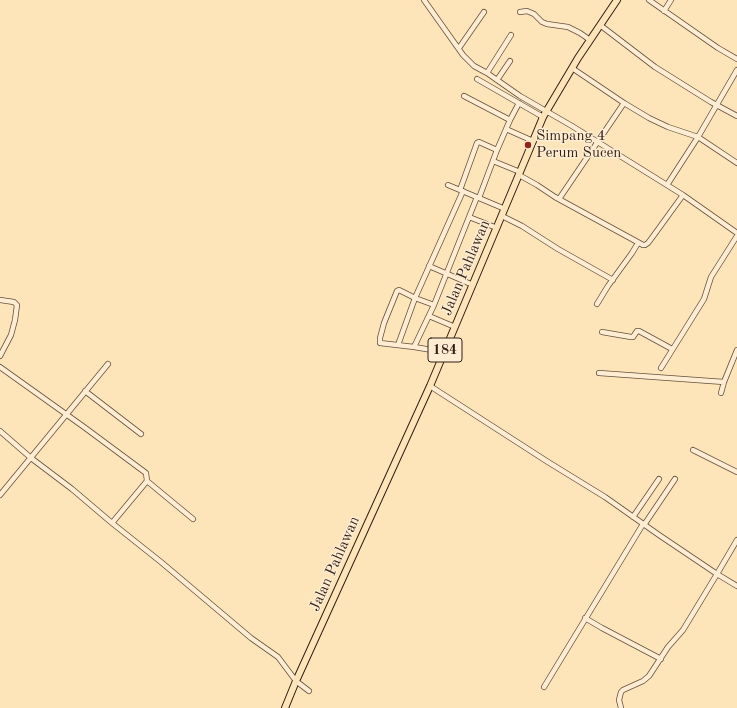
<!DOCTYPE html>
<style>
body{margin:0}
canvas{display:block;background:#fde4b9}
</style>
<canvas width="737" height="708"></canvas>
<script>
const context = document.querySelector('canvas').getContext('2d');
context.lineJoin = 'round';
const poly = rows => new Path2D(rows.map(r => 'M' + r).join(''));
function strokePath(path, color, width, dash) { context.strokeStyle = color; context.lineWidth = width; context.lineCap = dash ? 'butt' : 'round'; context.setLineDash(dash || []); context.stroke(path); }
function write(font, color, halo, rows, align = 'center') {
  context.font = font + ' "Old Standard TT",serif'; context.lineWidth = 3; context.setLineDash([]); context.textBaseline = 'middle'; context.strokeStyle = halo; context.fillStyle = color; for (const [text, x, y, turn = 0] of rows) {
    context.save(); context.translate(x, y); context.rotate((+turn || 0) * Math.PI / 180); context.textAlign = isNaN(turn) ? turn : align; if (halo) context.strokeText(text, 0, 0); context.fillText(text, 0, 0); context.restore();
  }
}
const minor = poly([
 [424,0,463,55,474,66,487,73,520,96,572,126,683,195,737,233],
 [649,0,718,48,737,59],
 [664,11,671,0],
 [520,12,527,11,534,14,542,22,547,24,568,27,580,33,590,40],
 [600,25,655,67,711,102,737,116],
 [459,48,484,12],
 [572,68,624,103,649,118,668,127,698,137,737,163],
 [487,73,511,35],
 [477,79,543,117],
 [497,80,510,61],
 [464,96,510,120],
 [506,129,533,141],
 [493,161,520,172],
 [519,175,537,185,555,197,643,245,645,245,648,243,654,235,683,195],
 [448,185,505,209],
 [667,185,698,137,737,70],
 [460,190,477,143,479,142,497,150],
 [479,198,497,150,510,120,519,103],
 [559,199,624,103],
 [502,216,522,226,558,249,613,280],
 [469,217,497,228],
 [429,266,473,285],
 [0,300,14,302,17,305,15,320,11,335,0,356],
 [597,304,608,286,632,253,638,243],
 [429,316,455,327],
 [602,332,631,337,633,337,637,331,639,331,672,349],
 [398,345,415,298,463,191],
 [414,347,380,343,380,338,384,323,397,291,399,290,415,298,434,305],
 [444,352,414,347,434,305,477,197],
 [0,367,84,427,146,473,147,481,112,523],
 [661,368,704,299,711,277,737,236],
 [599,373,724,382],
 [430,386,548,462,605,497,659,535,717,574,737,586],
 [85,391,141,434],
 [721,393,724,382,737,350],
 [0,431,31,458,72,489,112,523,161,562,251,638,278,657,296,681,309,691],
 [693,450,737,472],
 [147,481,193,519],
 [0,495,108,364],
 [633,517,659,479],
 [644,525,675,479],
 [585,618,602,628,661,659],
 [544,687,643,524],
 [621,708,619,700,621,692,623,690,643,681,649,676,668,647,683,630,717,574,737,540]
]);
const major = poly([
 [285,708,296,681,430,386,533,141,543,117,578,58,617,0]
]);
const markers = [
 [528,145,4,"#8f2418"]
];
const shields = [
 [445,350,34]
];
const shieldNames = [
 ["184",445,350]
];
const poiNames = [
 ["Simpang 4",536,136],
 ["Perum Sucen",536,153]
];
const streetNames = [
 ["Jalan Pahlawan",466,268,-67],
 ["Jalan Pahlawan",335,564,-66]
];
strokePath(minor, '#64503d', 6);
strokePath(major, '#311e14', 8);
strokePath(minor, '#feedd2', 4.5);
strokePath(major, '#fde4b9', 6);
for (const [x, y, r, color] of markers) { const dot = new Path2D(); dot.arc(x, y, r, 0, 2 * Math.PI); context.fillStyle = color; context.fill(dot); strokePath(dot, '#feedd2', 1.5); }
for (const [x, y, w] of shields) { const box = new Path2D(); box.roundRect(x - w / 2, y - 12, w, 24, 3); context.fillStyle = '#feedd2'; context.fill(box); strokePath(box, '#311e14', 1); }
write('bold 14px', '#311e14', null, shieldNames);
write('15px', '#311e14', '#feedd2', poiNames, 'left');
write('15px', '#311e14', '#feedd2', streetNames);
</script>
